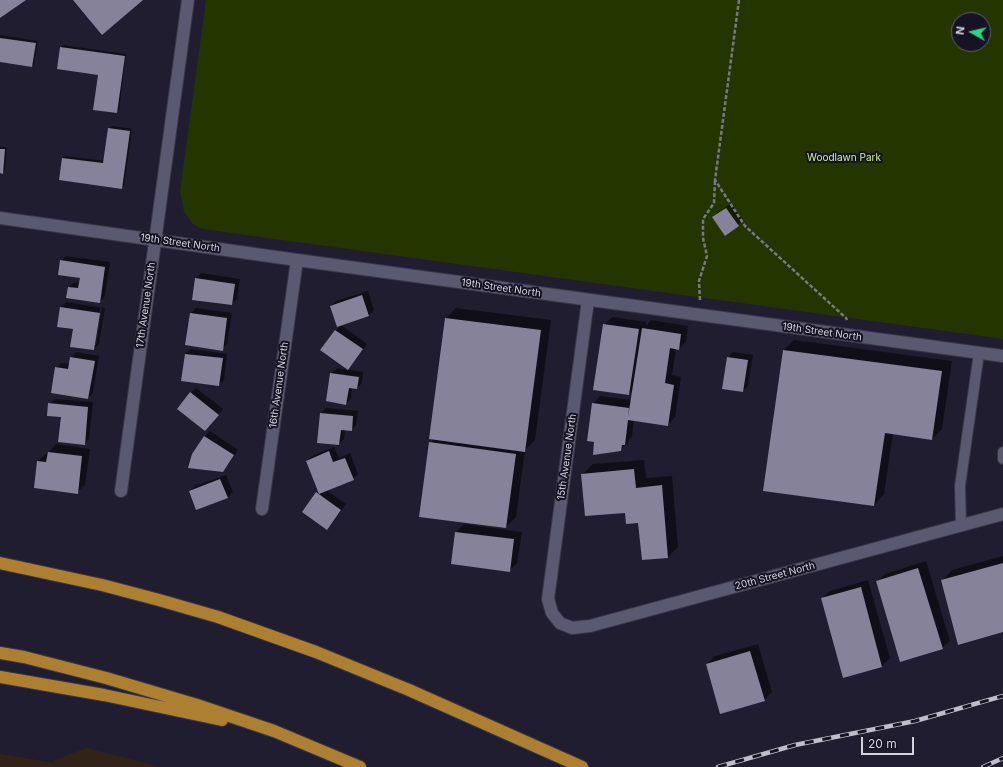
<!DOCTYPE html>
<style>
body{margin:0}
#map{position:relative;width:1003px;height:767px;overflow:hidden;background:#1f1d2f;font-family:Inter,sans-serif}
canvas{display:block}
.north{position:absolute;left:951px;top:12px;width:40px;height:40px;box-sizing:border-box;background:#161325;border:1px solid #615f6f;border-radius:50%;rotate:278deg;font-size:11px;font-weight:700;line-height:16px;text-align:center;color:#d2d1de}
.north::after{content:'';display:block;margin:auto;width:14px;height:18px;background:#25d886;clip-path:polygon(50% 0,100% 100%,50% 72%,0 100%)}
.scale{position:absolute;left:861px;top:737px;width:53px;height:18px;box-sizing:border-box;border:2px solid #d2d1de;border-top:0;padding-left:5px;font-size:12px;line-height:14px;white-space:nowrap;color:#d2d1de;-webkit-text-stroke:3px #161325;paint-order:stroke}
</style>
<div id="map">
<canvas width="1003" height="767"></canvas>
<div class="north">N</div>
<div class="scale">20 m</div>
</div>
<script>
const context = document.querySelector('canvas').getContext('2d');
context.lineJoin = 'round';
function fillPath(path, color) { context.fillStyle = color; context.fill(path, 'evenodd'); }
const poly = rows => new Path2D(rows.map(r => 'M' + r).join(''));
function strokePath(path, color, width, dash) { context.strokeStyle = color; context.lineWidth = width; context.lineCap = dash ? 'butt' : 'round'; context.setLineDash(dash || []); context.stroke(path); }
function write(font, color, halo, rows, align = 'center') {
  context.font = font + ' Inter,sans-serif'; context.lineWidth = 4; context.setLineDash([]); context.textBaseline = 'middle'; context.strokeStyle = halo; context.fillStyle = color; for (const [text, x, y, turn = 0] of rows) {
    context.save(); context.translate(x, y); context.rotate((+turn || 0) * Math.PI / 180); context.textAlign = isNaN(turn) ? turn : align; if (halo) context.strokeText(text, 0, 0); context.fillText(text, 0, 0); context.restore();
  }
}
const commercial = poly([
 [86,748,162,767,0,767,0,754,56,763,53,761]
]);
const green = poly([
 [206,0,1003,0,1003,339,202,229,193,224,184,212,180,191],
 [959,20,983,20,983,44,959,44]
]);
const shadow = poly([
 [0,35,38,41,34,64,32,66,0,61],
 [63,45,126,54,119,110,116,112,99,74,61,47],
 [112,126,132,129,124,186,122,188,60,179,63,158,65,156,105,161,109,128],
 [0,147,7,147,5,170,2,173,0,172],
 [731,203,743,220,738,225,713,217,718,212],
 [66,256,110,262,105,296,100,302,69,287,74,282,80,283,81,277,61,261],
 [201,273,240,279,237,299,231,304,196,278],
 [368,291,374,310,369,315,331,306,336,301],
 [66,302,105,308,99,344,94,349,74,329,61,307],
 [100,308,102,308,96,345,94,345],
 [196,308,232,313,227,344,222,349,191,313],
 [456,308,551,320,535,440,525,450,516,517,506,527,430,443,434,439,446,318],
 [612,317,646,322,646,326,651,320,688,326,686,341,679,349,676,348,672,375,681,377,675,417,668,425,634,420,632,436,629,440,628,443,620,450,595,441,593,404,600,396,632,400,634,389,629,394,604,325],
 [341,325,367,344,353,363,321,350,336,330],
 [794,340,952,361,942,429,932,439,893,433,884,494,874,505,784,350],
 [191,349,227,354,224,380,219,385,185,354],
 [76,352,99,356,93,393,88,398,56,368,61,363,70,364,71,357],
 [733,352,753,355,748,386,743,391,728,357],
 [337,368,363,372,362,383,357,388,352,388,351,398,346,404,331,374],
 [196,388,223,409,205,430,191,393],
 [55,399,93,402,89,439,84,444,62,416,49,404],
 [326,408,358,411,356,425,351,430,345,430,344,439,339,444,321,413],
 [210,431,238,450,227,466,222,471,192,454,205,436],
 [56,444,90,449,85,485,77,492,38,461,46,454,48,454,49,452],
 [334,447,339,458,350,453,358,474,353,479,326,490,346,504,332,524,327,529,317,493,319,491,307,461,312,456],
 [644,460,646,478,672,476,678,547,668,557,639,522,582,475,593,464],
 [226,475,233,492,228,497,190,491,195,486],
 [464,524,522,532,517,563,509,571,452,563,456,532],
 [1003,556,1003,631,942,581,952,570],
 [926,561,950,641,942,648,877,582,885,574],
 [868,580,890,658,882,666,844,676,822,598,830,591],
 [758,644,772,692,764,700,707,664,715,656]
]);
const building = poly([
 [0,0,26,0,0,18],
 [73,0,143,0,102,35],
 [0,38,36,43,32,67,0,62],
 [60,47,125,56,117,113,93,110,98,75,57,69],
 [108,128,130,131,122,189,59,180,62,158,103,163],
 [0,149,5,149,3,174,0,173],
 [726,208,739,226,725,236,712,217],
 [60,260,105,267,100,303,66,298,68,287,78,288,80,278,58,275],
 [195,278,235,284,232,305,192,300],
 [362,295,369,316,337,327,330,306],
 [60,307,100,313,94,350,70,347,73,329,57,327],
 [190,313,227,318,223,351,185,345],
 [445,318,541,330,525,452,429,439],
 [603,324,639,329,629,395,593,390],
 [642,328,681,334,679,350,670,348,665,383,674,385,668,426,628,420,625,445,622,445,621,451,593,455,594,442,587,441,592,403,629,408,628,417],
 [335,330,363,349,348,370,320,350],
 [783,350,942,371,932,440,885,433,874,506,763,491],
 [185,354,223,358,219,386,181,381],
 [70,357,95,361,88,399,51,393,55,367,68,369],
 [727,357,748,360,743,392,722,389],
 [330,373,359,377,357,389,349,388,346,405,326,401],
 [190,392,219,415,205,431,177,409],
 [48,403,88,407,85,445,58,442,61,417,47,416],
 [320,413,353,416,352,431,341,430,339,445,317,443],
 [204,436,234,455,223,472,188,468,192,454],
 [429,442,516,454,506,528,419,517],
 [329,451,333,462,345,458,354,480,319,494,306,461],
 [48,452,82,456,78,494,34,488,37,461,46,462],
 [634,469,636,488,662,485,668,558,642,560,638,523,626,524,625,513,585,516,581,474],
 [220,479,228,498,196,510,189,491],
 [316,492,341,510,327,530,302,512],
 [455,532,514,539,510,572,451,564],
 [1003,563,1003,632,958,645,941,580],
 [918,568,943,649,900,662,876,581],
 [861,587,882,667,843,678,821,598],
 [750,651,765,701,720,714,706,664]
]);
const path = poly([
 [739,0,715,180,745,226,846,318,847,320],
 [700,300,699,281,707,256,703,238,703,219,714,203,715,180]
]);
const lane = poly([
 [1003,452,1003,459],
 [961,525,960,486,979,353]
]);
const street = poly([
 [0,218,297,260,1003,356],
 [588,300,548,599,552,613,560,623,572,628,590,626,1003,514],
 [121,491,188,0],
 [262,509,297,260]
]);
const highway = poly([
 [0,563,102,585,159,600,218,617,316,652,409,690,582,767],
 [0,653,24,657,106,678,197,705,274,731,360,767],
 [0,677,104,695,222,720]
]);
const rail = poly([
 [718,767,795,745,915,721,1003,696],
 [983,767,1003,758]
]);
const parkNames = [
 ["Woodlawn Park",844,158]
];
const streetNames = [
 ["19th Street North",180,243,8],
 ["19th Street North",501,288,8],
 ["17th Avenue North",146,305,-82],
 ["19th Street North",822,332,8],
 ["16th Avenue North",279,385,-82],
 ["15th Avenue North",567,457,-82],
 ["20th Street North",775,576,-15]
];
fillPath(commercial, '#322318');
fillPath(green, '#253500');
fillPath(shadow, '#0007');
fillPath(building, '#85829a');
strokePath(lane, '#393747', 12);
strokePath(street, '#393747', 14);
strokePath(highway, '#393747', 14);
strokePath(path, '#797787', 2.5, [4, 2]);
strokePath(lane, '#5b596f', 10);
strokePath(street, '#5b596f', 12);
strokePath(highway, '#ad8031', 12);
strokePath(rail, '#bfbecc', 4.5);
strokePath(rail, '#161325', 3, [9]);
write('10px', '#cbf18f', '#161325', parkNames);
write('10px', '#d2d1de', '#161325', streetNames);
</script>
